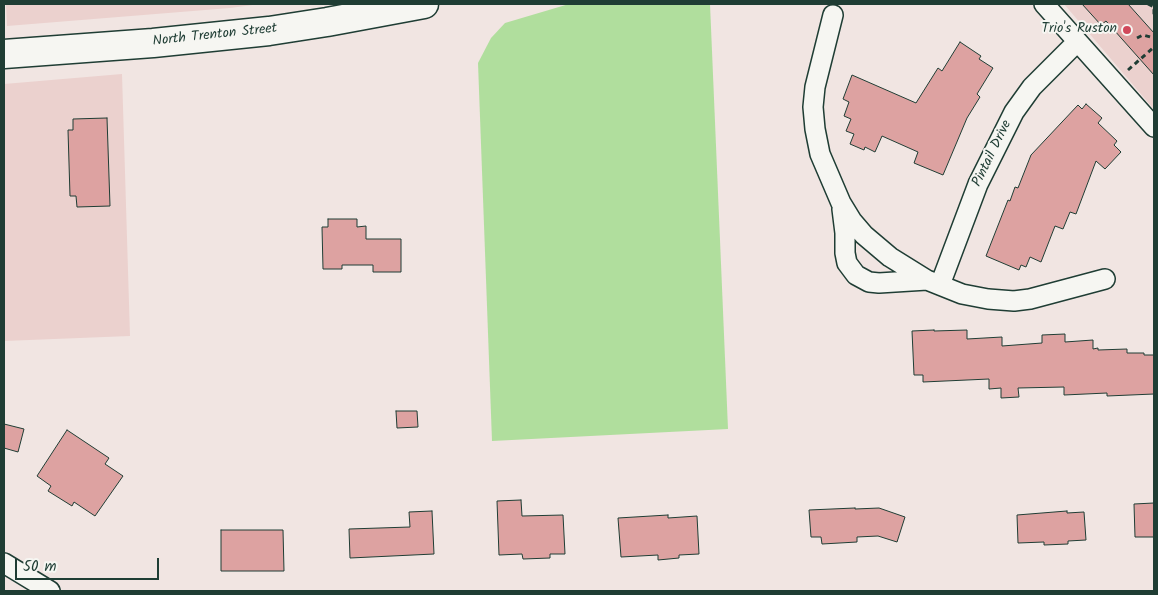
<!DOCTYPE html>
<style>
body{margin:0}
#map{position:relative;width:1158px;height:595px;overflow:hidden;background:#f1e5e2;font-family:Kalam,sans-serif}
canvas{display:block}
.frame{position:absolute;inset:0;border:5px solid #1f3d34;pointer-events:none}
.scale{position:absolute;left:15px;top:558px;width:144px;height:22px;box-sizing:border-box;border:2px solid #1f3d34;border-top:0;padding-left:6px;font-size:15px;line-height:18px;white-space:nowrap;color:#1f3d34;-webkit-text-stroke:4px #f6f6f2;paint-order:stroke}
</style>
<div id="map">
<canvas width="1158" height="595"></canvas>
<div class="frame"></div>
<div class="scale">50 m</div>
</div>
<script>
const context = document.querySelector('canvas').getContext('2d');
context.lineJoin = 'round';
function fillPath(path, color) { context.fillStyle = color; context.fill(path, 'evenodd'); }
const poly = rows => new Path2D(rows.map(r => 'M' + r).join(''));
function strokePath(path, color, width, dash) { context.strokeStyle = color; context.lineWidth = width; context.lineCap = dash ? 'butt' : 'round'; context.setLineDash(dash || []); context.stroke(path); }
function write(font, color, halo, rows, align = 'center') {
  context.font = font + ' Kalam,sans-serif'; context.lineWidth = 4; context.setLineDash([]); context.textBaseline = 'middle'; context.strokeStyle = halo; context.fillStyle = color; for (const [text, x, y, turn = 0] of rows) {
    context.save(); context.translate(x, y); context.rotate((+turn || 0) * Math.PI / 180); context.textAlign = isNaN(turn) ? turn : align; if (halo) context.strokeText(text, 0, 0); context.fillText(text, 0, 0); context.restore();
  }
}
const built = poly([
 [6,4,260,4,230,8,7,26],
 [1064,4,1154,4,1154,110,1152,107],
 [122,74,130,336,4,341,4,84]
]);
const green = poly([
 [569,4,710,4,728,429,492,441,478,63,491,38,505,23]
]);
const building = poly([
 [1082,4,1128,4,1154,33,1154,75,1106,21,1101,25,1082,4],
 [960,42,981,56,979,59,993,68,977,94,980,97,967,118,943,175,914,163,918,152,882,136,875,152,865,147,864,150,850,144,854,134,846,131,851,119,844,116,849,102,843,99,852,75,916,103,938,68,942,71,960,42],
 [1086,104,1102,118,1098,123,1117,141,1114,145,1121,152,1105,169,1096,161,1076,214,1070,212,1063,229,1055,226,1041,262,1030,257,1026,267,1021,265,1019,270,986,256,1008,200,1010,201,1015,187,1018,188,1031,155,1078,105,1082,109,1086,104],
 [107,118,110,206,77,207,76,196,70,196,68,130,73,130,73,119,107,118],
 [328,219,357,219,357,227,366,226,366,239,401,239,401,272,373,272,373,265,342,265,342,269,323,269,322,227,328,227,328,219],
 [934,330,934,331,967,330,967,339,1002,337,1002,346,1042,343,1042,335,1065,334,1065,342,1093,340,1093,349,1098,348,1098,350,1127,349,1127,353,1144,353,1144,355,1154,355,1154,394,1107,396,1107,393,1064,395,1064,387,1018,388,1019,397,1001,398,1001,388,989,389,989,379,923,382,923,375,914,375,912,331,934,330],
 [396,411,417,411,418,427,397,428,396,411],
 [4,424,24,429,18,452,4,448,4,424],
 [67,430,109,458,105,464,123,476,95,516,74,502,72,506,48,491,51,486,37,476,67,430],
 [521,500,522,516,563,515,565,554,550,554,550,558,523,559,522,554,499,555,497,501,521,500],
 [1154,503,1154,537,1135,537,1134,504,1154,503],
 [855,508,855,509,879,508,905,517,897,542,878,536,857,537,857,542,822,544,821,537,811,537,809,510,855,508],
 [432,511,434,554,350,558,349,529,410,527,409,512,432,511],
 [1067,511,1067,513,1084,512,1086,540,1068,541,1068,544,1044,545,1044,542,1018,543,1017,515,1067,511],
 [668,515,668,518,697,516,699,554,679,555,679,558,658,560,658,555,621,557,618,518,668,515],
 [221,530,283,530,284,571,221,571,221,530]
]);
const path = poly([
 [1148,4,1154,7,1154,15],
 [1137,38,1143,35,1154,38],
 [1128,70,1154,47]
]);
const street = poly([
 [1044,4,1154,127],
 [833,15,815,87,813,107,815,129,820,154,841,203,852,221,864,235,890,257,927,280,962,294,988,299,1014,301,1030,299,1105,279],
 [842,209,845,233,845,253,847,263,856,275,869,282,879,283,927,280],
 [940,285,978,184,1014,112,1032,87,1077,42],
 [4,563,50,591]
]);
const highway = poly([
 [4,54,153,43,269,31,327,22,424,4]
]);
const markers = [
 [1127,30,5,"#d1495b"]
];
const poiNames = [
 ["Trio's Ruston",1117,30]
];
const streetNames = [
 ["North Trenton Street",215,36,-6],
 ["Pintail Drive",993,154,-64]
];
fillPath(built, '#ebd1ce');
fillPath(green, '#b0de9d');
fillPath(building, '#dda2a1');
strokePath(building, '#1f3d34', 1);
strokePath(street, '#1f3d34', 22);
strokePath(highway, '#1f3d34', 31);
strokePath(path, '#1f3d34', 3, [5, 4]);
strokePath(street, '#f6f6f2', 19);
strokePath(highway, '#f6f6f2', 28);
for (const [x, y, r, color] of markers) { const dot = new Path2D(); dot.arc(x, y, r, 0, 2 * Math.PI); context.fillStyle = color; context.fill(dot); strokePath(dot, '#f6f6f2', 2); }
write('14px', '#1f3d34', '#f6f6f2', poiNames, 'right');
write('14px', '#1f3d34', '#f6f6f2', streetNames);
</script>
